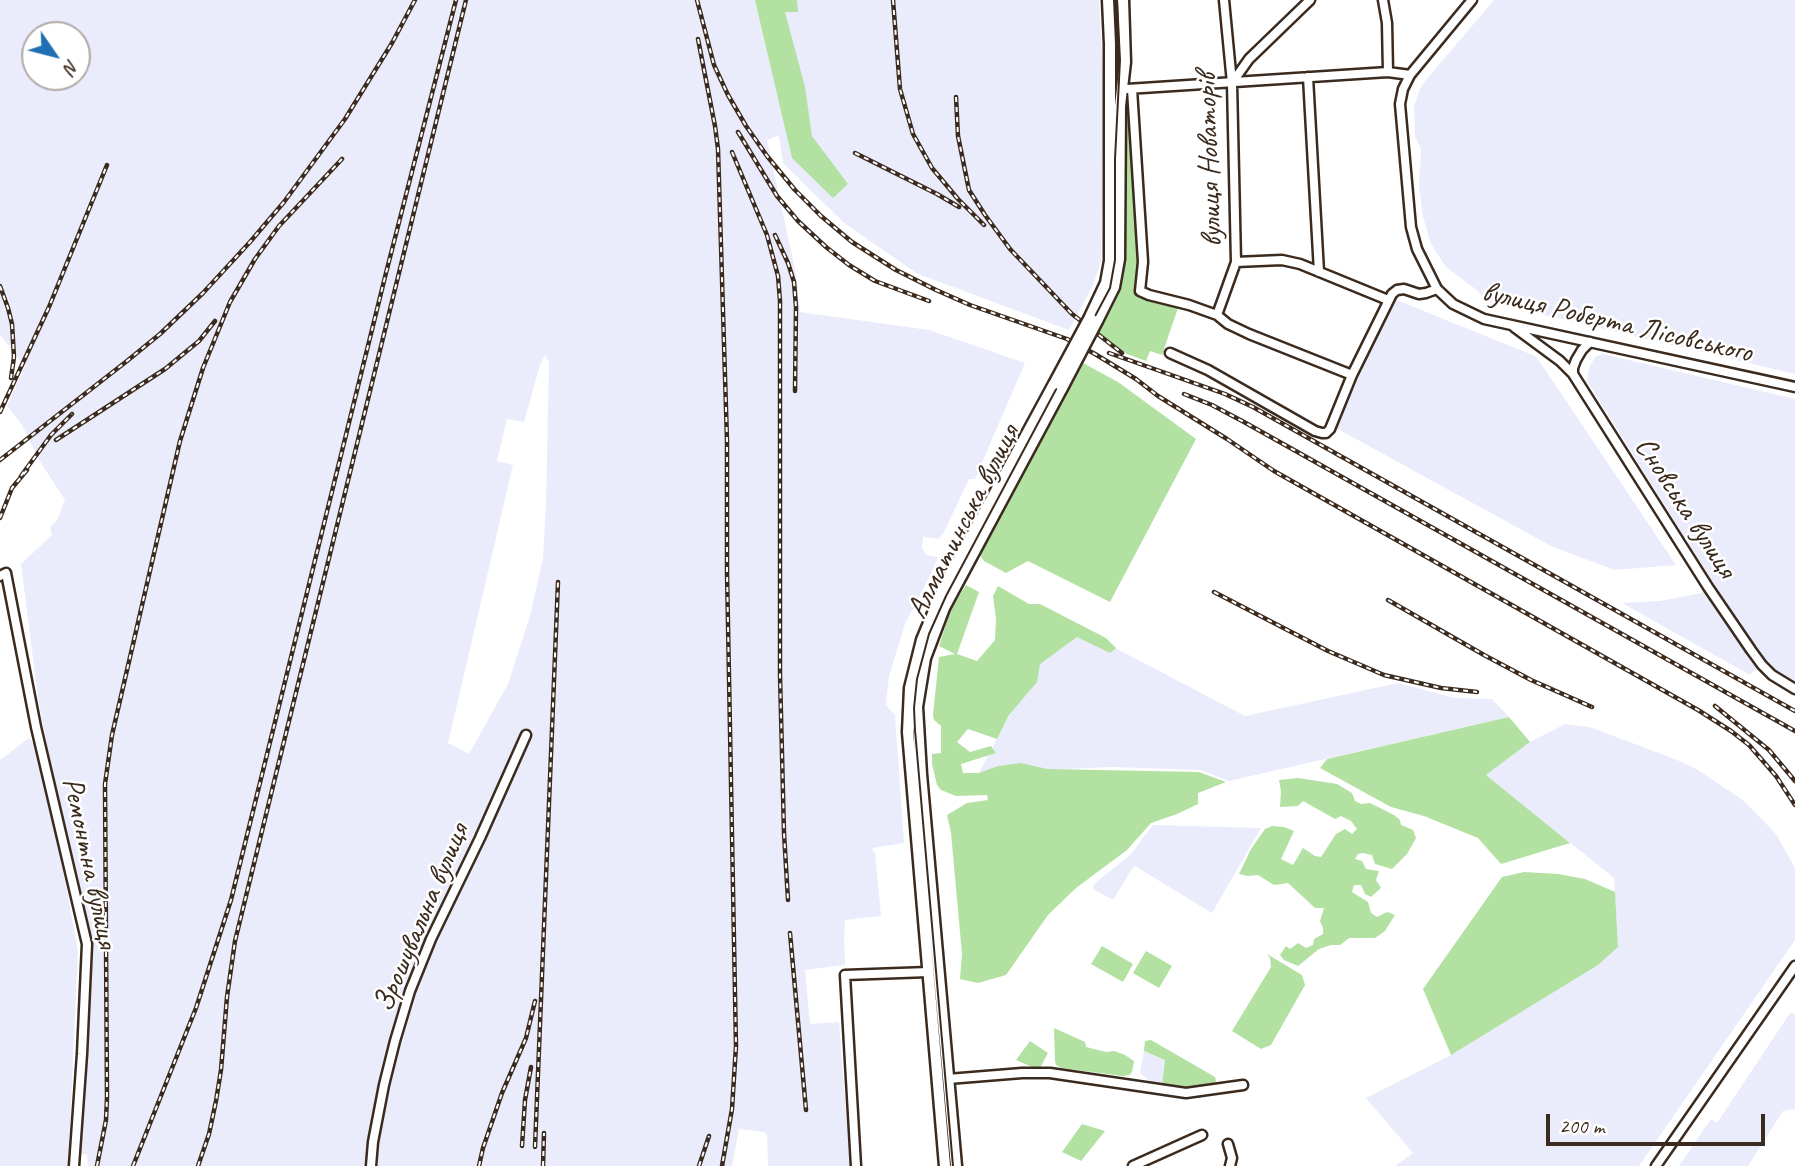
<!DOCTYPE html>
<meta charset="utf-8">
<style>
body{margin:0}
#map{position:relative;width:1795px;height:1166px;overflow:hidden;background:#fff;font-family:Caveat,sans-serif}
canvas{display:block}
.north{position:absolute;left:21px;top:21px;width:70px;height:70px;box-sizing:border-box;background:#fff;border:2px solid #b1aaa5;border-radius:50%;rotate:125deg;font-size:19px;font-weight:700;line-height:28px;text-align:center;color:#3b2a1e}
.north::after{content:'';display:block;margin:auto;width:24px;height:32px;background:#1f6fb2;clip-path:polygon(50% 0,100% 100%,50% 72%,0 100%)}
.scale{position:absolute;left:1546px;top:1114px;width:219px;height:32px;box-sizing:border-box;border:4px solid #3b2a1e;border-top:0;padding-left:9px;font-size:21px;line-height:24px;white-space:nowrap;color:#3b2a1e;-webkit-text-stroke:5px #fff;paint-order:stroke}
</style>
<div id="map">
<canvas width="1795" height="1166"></canvas>
<div class="north">N</div>
<div class="scale">200 m</div>
</div>
<script>
const context = document.querySelector('canvas').getContext('2d');
context.lineJoin = 'round';
function fillPath(path, color) { context.fillStyle = color; context.fill(path, 'evenodd'); }
const poly = rows => new Path2D(rows.map(r => 'M' + r).join(''));
function strokePath(path, color, width, dash) { context.strokeStyle = color; context.lineWidth = width; context.lineCap = dash ? 'butt' : 'round'; context.setLineDash(dash || []); context.stroke(path); }
function write(font, color, halo, rows, align = 'center') {
  context.font = font + ' Caveat,sans-serif'; context.lineWidth = 5; context.setLineDash([]); context.textBaseline = 'middle'; context.strokeStyle = halo; context.fillStyle = color; for (const [text, x, y, turn = 0] of rows) {
    context.save(); context.translate(x, y); context.rotate((+turn || 0) * Math.PI / 180); context.textAlign = isNaN(turn) ? turn : align; if (halo) context.strokeText(text, 0, 0); context.fillText(text, 0, 0); context.restore();
  }
}
const built = poly([
 [0,0,1099,0,1104,90,1101,263,1092,287,1069,330,918,274,844,223,783,163,779,135,767,140,796,274,800,312,929,330,1025,363,975,479,969,479,944,532,939,539,923,537,922,548,926,555,938,557,932,572,905,624,889,676,886,705,895,715,904,843,872,848,875,854,881,916,845,920,844,938,845,965,805,970,810,1024,839,1022,850,1166,768,1166,767,1135,764,1132,739,1129,732,1166,88,1166,87,1155,78,1153,91,952,52,773,38,698,21,564,52,535,50,527,57,520,65,500,39,460,22,425,7,406,25,366,0,335],
 [35,35,77,35,77,77,35,77],
 [545,355,549,362,546,504,543,558,530,616,508,684,469,754,448,743,513,465,497,461,507,419,524,422,540,365],
 [1494,0,1795,0,1795,374,1485,301,1478,291,1446,267,1442,261,1431,244,1423,217,1419,187,1421,149,1415,137,1414,106,1420,89,1426,80],
 [1394,299,1535,356,1544,368,1676,565,1614,570,1551,546,1336,428],
 [1603,354,1795,399,1795,683,1773,670,1765,660,1750,675,1622,603,1660,601,1701,593,1716,587,1587,381,1589,368,1595,357],
 [1060,619,1245,716,1398,683,1455,698,1492,699,1509,717,1229,781,1200,770,1112,767,979,773],
 [1565,724,1589,727,1603,732,1677,760,1698,770,1744,801,1776,834,1795,868,1795,940,1639,1166,1395,1166,1413,1153,1366,1098,1451,1055,1598,965,1618,947,1614,878,1486,775,1530,742],
 [29,738,34,744,67,889,78,952,68,1166,0,1166,0,760],
 [1153,825,1261,828,1212,913,1135,866,1133,867,1113,900,1093,889,1093,885,1131,854],
 [1790,1013,1795,1014,1795,1109,1783,1111,1748,1166,1679,1166,1711,1119,1717,1123],
 [1144,1051,1165,1060,1162,1085,1151,1082,1140,1073]
]);
const green = poly([
 [755,0,797,0,798,12,785,12,805,87,812,136,848,184,833,198,792,158],
 [1129,98,1138,267,1136,291,1141,296,1179,305,1162,355,1150,351,1146,361,1127,354,1095,330,1105,314,1125,107],
 [1083,363,1118,382,1196,439,1110,602,1028,561,1006,573,984,561,980,555,979,552],
 [966,585,979,592,957,654,977,661,995,640,996,619,993,596,998,586,1029,604,1040,604,1106,638,1116,648,1110,653,1077,637,1040,664,1037,682,1009,715,997,739,968,729,957,742,970,752,991,746,996,753,961,764,963,773,979,773,998,766,1021,763,1047,769,1199,772,1226,782,1198,793,1198,804,1177,814,1151,823,1127,850,1076,888,1048,915,1006,975,978,983,960,979,962,954,951,833,947,815,967,803,988,800,987,795,956,796,941,790,937,785,932,764,932,754,941,753,941,726,934,720,933,715,939,657,955,654,939,646,951,609],
 [1509,717,1530,742,1486,775,1570,843,1501,864,1478,838,1424,816,1391,807,1320,768,1327,759],
 [1298,778,1337,784,1352,793,1355,801,1361,804,1370,803,1394,815,1400,820,1401,825,1413,830,1416,838,1407,854,1392,869,1375,864,1372,855,1363,853,1358,854,1355,859,1362,861,1366,869,1379,871,1376,880,1381,888,1371,897,1365,894,1361,885,1354,885,1352,892,1368,902,1371,913,1377,917,1387,912,1395,915,1385,931,1375,938,1349,938,1340,945,1331,945,1319,949,1298,966,1284,960,1280,955,1286,946,1290,949,1298,943,1306,948,1313,945,1314,939,1323,934,1323,928,1320,921,1324,908,1315,908,1288,883,1274,885,1258,875,1248,876,1239,874,1251,849,1265,829,1272,826,1284,827,1294,831,1281,859,1293,865,1303,848,1315,856,1321,857,1336,834,1345,829,1352,834,1357,829,1351,821,1341,816,1335,819,1303,801,1298,806,1280,807,1281,791,1279,780],
 [1524,872,1558,874,1585,879,1615,892,1618,947,1598,965,1451,1055,1423,989,1502,877],
 [1102,946,1133,964,1123,982,1091,964],
 [1146,951,1172,966,1159,988,1133,973],
 [1267,954,1302,975,1305,985,1271,1045,1261,1049,1232,1031,1271,967,1270,958],
 [1054,1028,1085,1042,1086,1047,1106,1052,1114,1051,1125,1055,1134,1061,1132,1072,1129,1075,1123,1076,1062,1068,1056,1065,1055,1061],
 [1151,1040,1215,1077,1216,1081,1213,1085,1189,1087,1162,1085,1165,1060,1144,1051,1145,1041],
 [1030,1041,1048,1053,1039,1070,1016,1060],
 [1082,1124,1105,1131,1081,1161,1062,1152]
]);
const minor = poly([
 [1383,0,1387,23,1388,72],
 [1472,0,1410,75,1403,89,1400,104,1411,227,1417,249,1437,289,1453,304,1484,319,1795,387],
 [1308,77,1319,272],
 [1232,83,1249,59,1310,0],
 [1127,89,1388,72,1410,75],
 [1132,89,1143,262,1140,291,1149,295,1189,305,1217,315,1228,324,1249,334,1352,375],
 [1236,262,1282,260,1300,264,1388,300],
 [1217,315,1236,262,1232,83,1224,0],
 [1514,327,1560,361,1573,374,1708,587,1751,650,1762,665,1772,675,1795,689],
 [1170,353,1208,370,1315,431,1322,433,1326,433,1330,429,1352,375,1392,294,1397,290,1404,289,1419,294,1426,293,1437,289],
 [1573,374,1573,368,1576,360,1582,350,1590,342],
 [0,576,6,573,36,727,87,944,82,1054,74,1166],
 [948,1079,1022,1073,1050,1073,1186,1093,1243,1085],
 [1228,1144,1232,1158,1230,1166],
 [371,1166,373,1142,384,1085,395,1041,410,991,431,939,480,838,526,735],
 [856,1166,845,975,928,972],
 [1133,1166,1202,1135],
 [1656,1166,1795,966]
]);
const tertiary = poly([
 [1090,317,1106,283,1110,261,1110,44,1108,0],
 [1097,321,1114,287,1119,259,1120,106,1125,62,1123,0],
 [945,1166,908,732,910,688,922,640,944,587,1054,384],
 [956,1166,921,774,917,707,925,658,944,608,1062,388]
]);
const tram = poly([
 [953,1166,915,730,914,708,917,679,929,634,946,596,1110,288,1115,260,1115,159,1120,60,1117,0]
]);
const rail = poly([
 [697,0,714,65,728,95,746,126,767,156,795,190,821,216,852,242,896,270,936,290,970,305,1067,339,1095,354,1136,379,1158,396,1227,439,1274,471,1698,710,1731,731,1749,745,1776,776,1795,805],
 [893,0,900,89,913,134,932,168,958,199,984,225],
 [698,39,715,126,718,149,727,441,727,572,736,1046,732,1109,722,1166],
 [956,97,958,136,969,190,985,215,1010,249,1072,314,1122,353],
 [738,132,777,196,798,221,826,247,849,265,875,281,929,301],
 [732,152,767,235,778,276,780,301,780,675,784,833,788,900],
 [855,153,937,194,959,207],
 [775,235,788,263,794,282,796,307,795,391],
 [0,286,8,308,12,324,14,357,11,378],
 [1109,353,1225,394,1253,407,1795,711],
 [1184,394,1212,405,1244,422,1795,731],
 [0,412,49,307,107,165],
 [56,440,165,369,199,341,215,321],
 [0,460,127,361,160,334,203,293,250,242,284,202,345,119,392,43,415,0],
 [21,476,51,435,72,414],
 [0,518,12,488,27,470],
 [1214,592,1328,651,1384,675,1441,688,1477,692],
 [1388,600,1484,655,1531,680,1592,707],
 [1715,706,1769,750,1795,781],
 [790,933,806,1110],
 [522,1146,525,1100,531,1067],
 [535,1147,558,582],
 [97,1166,106,1120,107,1097,105,784,112,735,180,441,203,368,230,302,255,259,279,226,342,159],
 [133,1166,196,1008,231,900,386,273,456,0],
 [198,1166,209,1134,216,1101,221,1070,227,997,235,941,466,0],
 [479,1166,483,1148,502,1093,526,1038,535,1001],
 [543,1166,544,1133],
 [699,1166,709,1136]
]);
const tertiaryBridge = poly([
 [1054,384,1090,317],
 [1062,388,1097,321]
]);
const streetNames = [
 ["вулиця Новаторів",1210,160,-92],
 ["вулиця Роберта Лісовського",1617,323,13],
 ["Сновська вулиця",1685,508,57],
 ["Алматинська вулиця",964,522,-63],
 ["Ремонтна вулиця",89,863,78],
 ["Зрошувальна вулиця",422,918,-67]
];
fillPath(built, '#eaecfb');
fillPath(green, '#b2e1a1');
strokePath(minor, '#3b2a1e', 13);
strokePath(tertiary, '#3b2a1e', 15);
strokePath(minor, '#fff', 8);
strokePath(tertiary, '#fff', 10);
strokePath(tram, '#3b2a1e', 2);
strokePath(rail, '#3b2a1e', 4.5);
strokePath(rail, '#fff', 2, [5]);
strokePath(tertiaryBridge, '#3b2a1e', 15, []);
strokePath(tertiaryBridge, '#fff', 10);
write('30px', '#3b2a1e', '#fff', streetNames);
</script>
